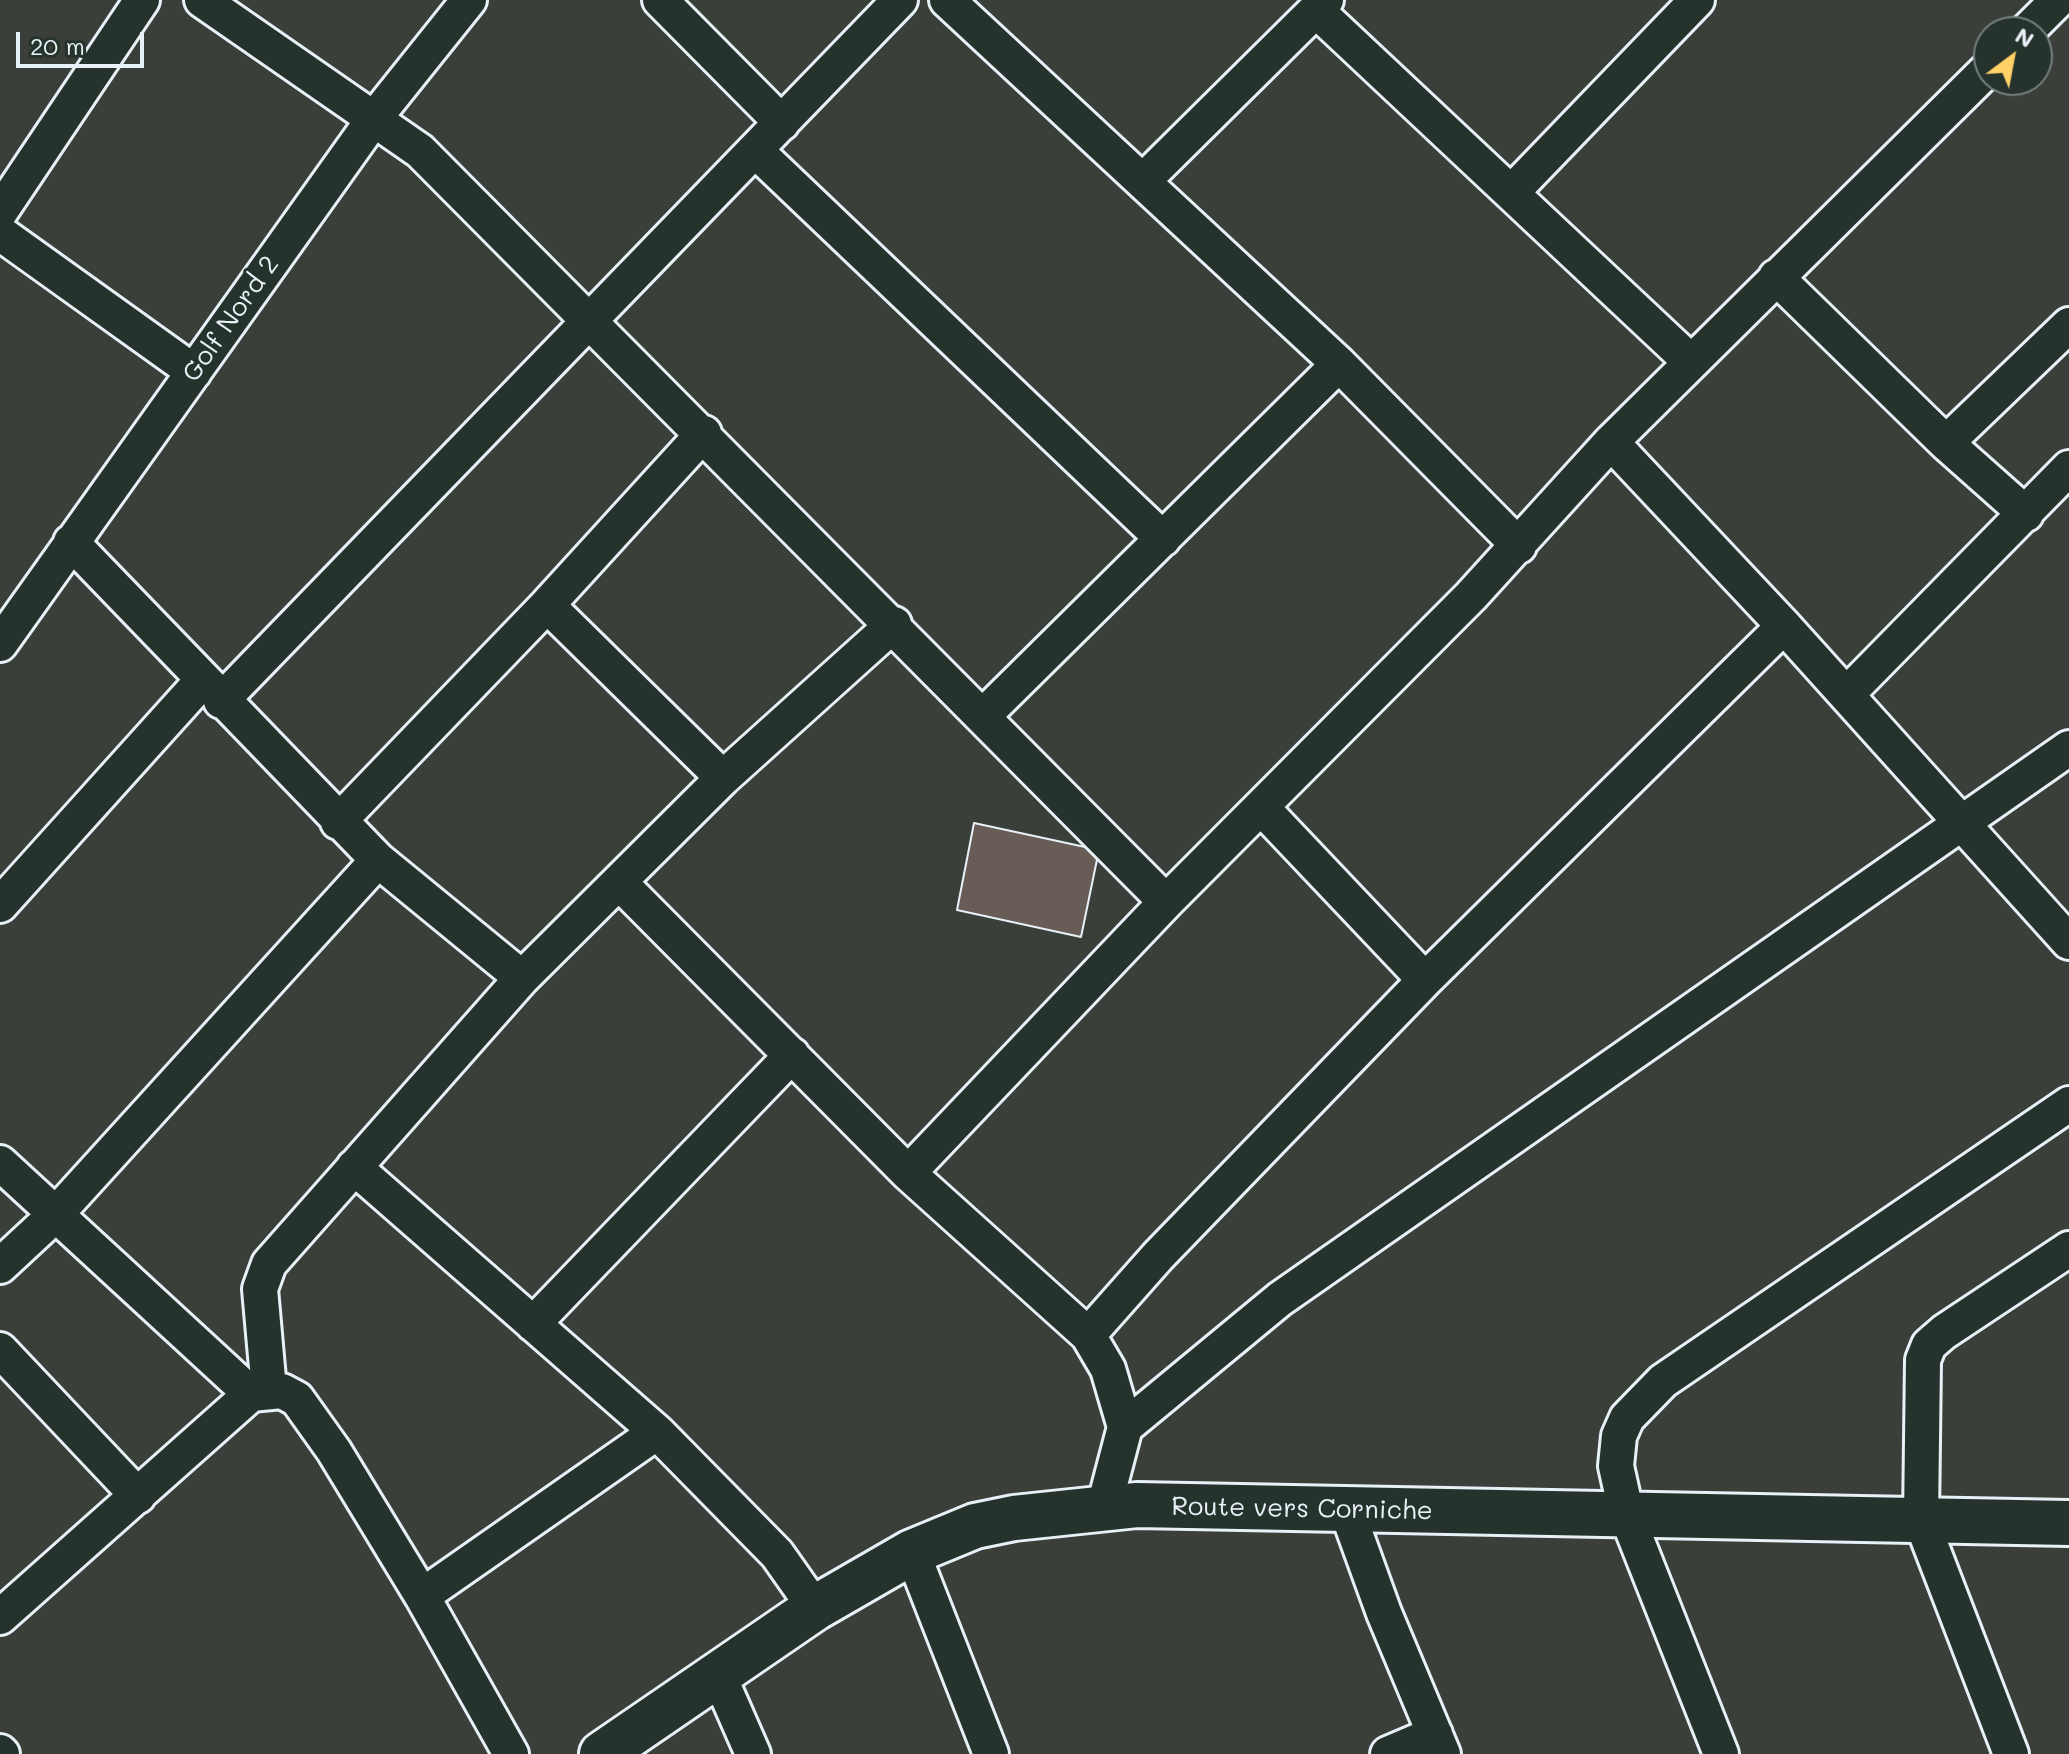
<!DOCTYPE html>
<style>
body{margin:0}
#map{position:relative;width:2069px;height:1754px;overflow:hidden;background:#3a3f39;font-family:Mali,sans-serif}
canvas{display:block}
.north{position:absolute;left:1973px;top:16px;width:80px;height:80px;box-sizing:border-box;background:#26332d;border:2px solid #747f7e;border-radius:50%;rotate:32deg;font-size:22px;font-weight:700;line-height:32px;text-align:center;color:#e8f1f8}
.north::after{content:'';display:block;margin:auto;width:28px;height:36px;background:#ffd166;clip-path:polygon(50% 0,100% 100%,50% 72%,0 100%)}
.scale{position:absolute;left:16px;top:32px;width:128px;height:36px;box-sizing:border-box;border:4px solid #e8f1f8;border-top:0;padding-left:10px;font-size:24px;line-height:28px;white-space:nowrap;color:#e8f1f8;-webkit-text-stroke:6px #26332d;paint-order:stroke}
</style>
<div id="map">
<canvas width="2069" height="1754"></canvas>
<div class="north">N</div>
<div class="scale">20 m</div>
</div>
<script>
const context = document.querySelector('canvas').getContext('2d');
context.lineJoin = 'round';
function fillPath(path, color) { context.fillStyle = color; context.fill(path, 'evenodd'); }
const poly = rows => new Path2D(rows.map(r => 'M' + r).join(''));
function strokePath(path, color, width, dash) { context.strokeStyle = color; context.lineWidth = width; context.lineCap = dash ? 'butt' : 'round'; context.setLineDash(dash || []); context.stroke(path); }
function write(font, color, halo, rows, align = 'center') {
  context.font = font + ' Mali,sans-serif'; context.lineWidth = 6; context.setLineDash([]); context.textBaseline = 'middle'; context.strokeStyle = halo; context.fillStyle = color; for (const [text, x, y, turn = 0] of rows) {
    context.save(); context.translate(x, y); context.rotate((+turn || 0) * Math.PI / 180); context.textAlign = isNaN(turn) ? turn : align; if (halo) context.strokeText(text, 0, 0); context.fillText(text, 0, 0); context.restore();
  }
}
const building = poly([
 [974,823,1099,850,1081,937,957,910,974,823]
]);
const street = poly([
 [202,0,420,151,1166,902],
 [660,0,782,123],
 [947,0,1339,364,1519,546],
 [1316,10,1691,362],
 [2026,32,2058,0],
 [755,150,1163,539],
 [1143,181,1326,0],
 [1511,193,1697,0],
 [0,212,142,0],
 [0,233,194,372],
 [1776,277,1946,443,2026,514],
 [1611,442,1784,626,2069,942],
 [1946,443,2069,325],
 [71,542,378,860,522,978],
 [547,605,723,778],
 [0,644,373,120,469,0],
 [1847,694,2069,468],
 [221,701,900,0],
 [983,716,1339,364],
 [1261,807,1425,980],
 [338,822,547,605,704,433],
 [620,883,908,1173,1088,1335,1108,1369,1125,1427,1104,1507],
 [0,905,202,681],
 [0,1163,251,1394],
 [354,1167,657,1432,777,1554,815,1608],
 [908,1173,1166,902,1471,596,1611,442,1989,68],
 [0,1266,56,1214,378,860],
 [533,1324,792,1055],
 [1088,1335,1158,1256,1425,980,1784,626],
 [0,1350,138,1496],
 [269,1390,260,1289,269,1264,522,978,723,778,894,624],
 [1125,1427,1280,1299,2069,748],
 [1346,1508,1384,1613,1443,1754],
 [912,1552,991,1754],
 [422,1596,657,1432],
 [0,1617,251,1394,282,1391,297,1399,334,1451,422,1596,511,1754],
 [718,1674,753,1754],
 [0,1752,2,1754],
 [1388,1754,1435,1734],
 [1721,1754,1627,1516,1616,1466,1619,1436,1627,1418,1663,1381,2069,1104],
 [2011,1754,1921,1520,1923,1360,1929,1345,1944,1332,2069,1249]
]);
const secondary = poly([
 [602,1754,815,1608,912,1552,975,1526,1014,1518,1137,1505,2069,1523]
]);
const streetNames = [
 ["Golf Nord 2",231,319,-55],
 ["Route vers Corniche",1302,1509,1]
];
fillPath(building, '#685c56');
strokePath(building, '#e8f1f8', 2);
strokePath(street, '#e8f1f8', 40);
strokePath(secondary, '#e8f1f8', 50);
strokePath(street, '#26332d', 34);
strokePath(secondary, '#26332d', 44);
write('26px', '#e8f1f8', '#26332d', streetNames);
</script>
